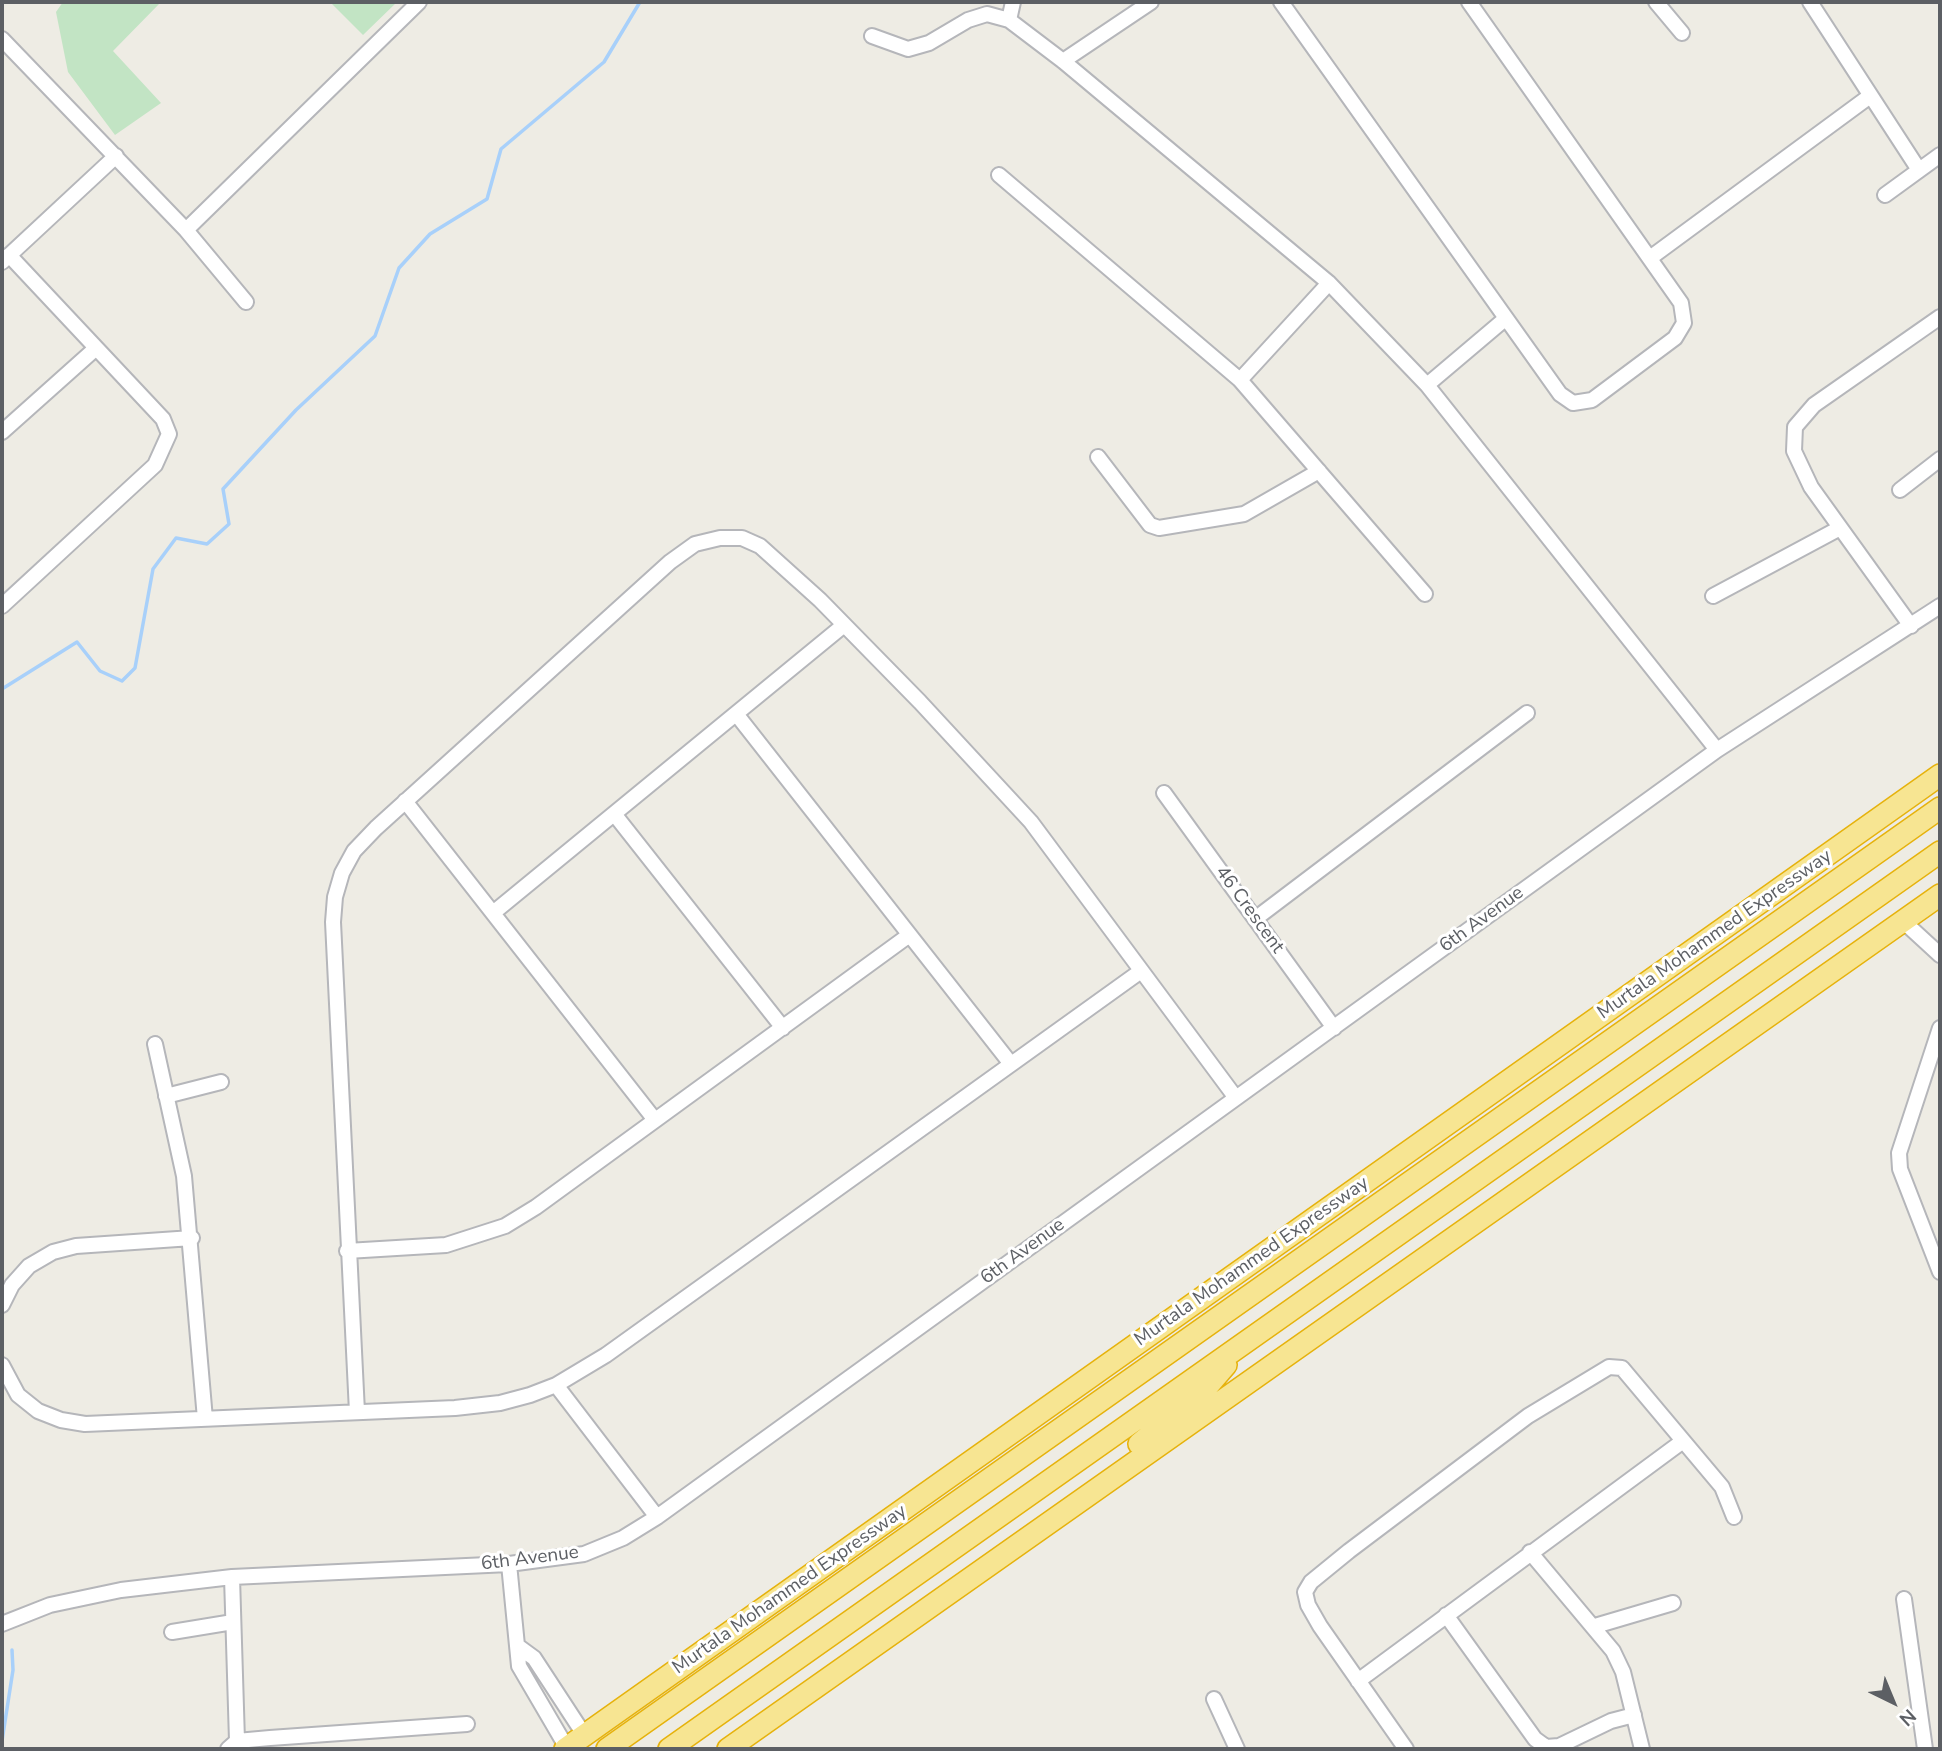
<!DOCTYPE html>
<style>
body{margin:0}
#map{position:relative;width:1942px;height:1751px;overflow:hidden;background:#eeece4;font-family:"Nunito Sans",sans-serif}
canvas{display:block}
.frame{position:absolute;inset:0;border:4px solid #5c5f64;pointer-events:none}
.north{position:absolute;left:1858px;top:1667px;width:70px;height:70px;-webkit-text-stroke:5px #fff;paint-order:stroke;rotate:137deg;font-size:19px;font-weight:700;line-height:28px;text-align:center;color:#5c5f64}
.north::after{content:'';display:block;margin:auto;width:24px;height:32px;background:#5c5f64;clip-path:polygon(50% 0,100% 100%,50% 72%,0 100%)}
</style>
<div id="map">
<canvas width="1942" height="1751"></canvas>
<div class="frame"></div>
<div class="north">N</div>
</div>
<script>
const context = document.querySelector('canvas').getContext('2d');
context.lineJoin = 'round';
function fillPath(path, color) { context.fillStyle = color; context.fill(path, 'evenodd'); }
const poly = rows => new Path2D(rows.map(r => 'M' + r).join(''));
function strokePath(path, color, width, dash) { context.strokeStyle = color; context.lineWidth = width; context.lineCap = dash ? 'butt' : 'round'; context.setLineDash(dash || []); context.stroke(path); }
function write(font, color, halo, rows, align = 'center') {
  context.font = font + ' "Nunito Sans",sans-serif'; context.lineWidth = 6; context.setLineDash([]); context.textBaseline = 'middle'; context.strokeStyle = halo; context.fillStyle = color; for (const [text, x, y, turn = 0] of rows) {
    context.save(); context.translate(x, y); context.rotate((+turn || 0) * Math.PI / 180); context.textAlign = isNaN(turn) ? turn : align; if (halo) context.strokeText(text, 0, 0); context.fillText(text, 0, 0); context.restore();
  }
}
const green = poly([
 [63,2,161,2,113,51,161,103,115,135,68,72,56,12],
 [330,2,397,2,363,35]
]);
const stream = poly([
 [2,689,77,642,100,671,122,681,135,668,153,569,176,538,207,544,229,524,223,489,296,410,375,336,399,268,430,234,487,199,501,149,604,62,640,2],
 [2,1741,13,1670,12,1650]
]);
const minor = poly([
 [1281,2,1560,394,1573,403,1592,400,1675,338,1684,323,1681,303,1469,2],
 [1656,2,1682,33],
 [1810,2,1919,170],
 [1009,20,1013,2],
 [872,36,908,49,929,43,968,20,987,14,1009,20,1063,61,1329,283,1427,385,1717,750],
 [2,39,186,230,419,2],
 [1063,61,1151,2],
 [999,175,1240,380,1425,594],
 [1885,195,1940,155],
 [186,230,246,302],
 [1650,258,1870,96],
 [2,262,116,156],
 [1240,380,1329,283],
 [1427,385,1505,319],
 [2,432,95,349],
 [1098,457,1150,525,1159,528,1244,514,1319,471],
 [1900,490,1940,459],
 [1713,596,1840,528],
 [2,606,155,465,169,434,163,419,9,255],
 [1911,626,1811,487,1794,451,1795,427,1814,405,1940,317],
 [737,715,1011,1064],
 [1164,793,1334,1028],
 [405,801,655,1120],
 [615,815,783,1028],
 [493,913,844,625],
 [1255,919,1527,713],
 [1903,921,1940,955],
 [1940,1028,1899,1153,1900,1169,1940,1272],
 [155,1044,184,1176,205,1419],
 [166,1096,221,1082],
 [347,1251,446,1245,505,1226,536,1207,908,936],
 [2,1305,12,1285,29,1266,53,1252,76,1246,192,1238],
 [2,1365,18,1395,38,1411,61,1420,85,1424,455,1408,500,1403,530,1395,556,1385,606,1355,1141,971],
 [556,1385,657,1517],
 [357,1412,333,922,335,897,342,873,354,851,376,828,670,562,695,544,720,538,742,538,760,546,820,600,920,702,1031,822,1236,1098],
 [1530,1552,1613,1651,1623,1672,1642,1749],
 [509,1564,519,1666,567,1748],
 [232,1577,237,1741],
 [1904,1599,1925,1749],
 [1446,1615,1535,1739,1546,1747,1559,1746,1611,1721,1634,1715],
 [2,1624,50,1605,121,1590,232,1577,509,1564,584,1554,623,1538,657,1517,1717,750,1940,606],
 [1595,1626,1673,1603],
 [172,1632,233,1622],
 [519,1647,534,1658,585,1736],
 [1358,1681,1683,1441],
 [1214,1699,1237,1749],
 [228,1749,237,1741,270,1738,467,1724],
 [1406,1749,1320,1626,1308,1605,1305,1592,1311,1582,1349,1551,1528,1416,1609,1367,1622,1368,1722,1487,1734,1517]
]);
const highway = poly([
 [1139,1444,1201,1394,1226,1365],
 [565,1749,1940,775],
 [607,1749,1940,808],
 [669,1749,1940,852],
 [728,1749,1940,895]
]);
const streetNames = [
 ["46 Crescent",1249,910,54],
 ["6th Avenue",1482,920,-36],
 ["Murtala Mohammed Expressway",1715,935,-35],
 ["6th Avenue",1023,1252,-36],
 ["Murtala Mohammed Expressway",1252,1262,-35],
 ["6th Avenue",530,1559,-7],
 ["Murtala Mohammed Expressway",790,1590,-35]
];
fillPath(green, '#c2e4c4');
strokePath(stream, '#a8d0fa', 3.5);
strokePath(minor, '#b5b6ba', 18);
strokePath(highway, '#e6b20c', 24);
strokePath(minor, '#fff', 14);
strokePath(highway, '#f7e592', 21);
write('19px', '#5c5f64', '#fff', streetNames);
</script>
